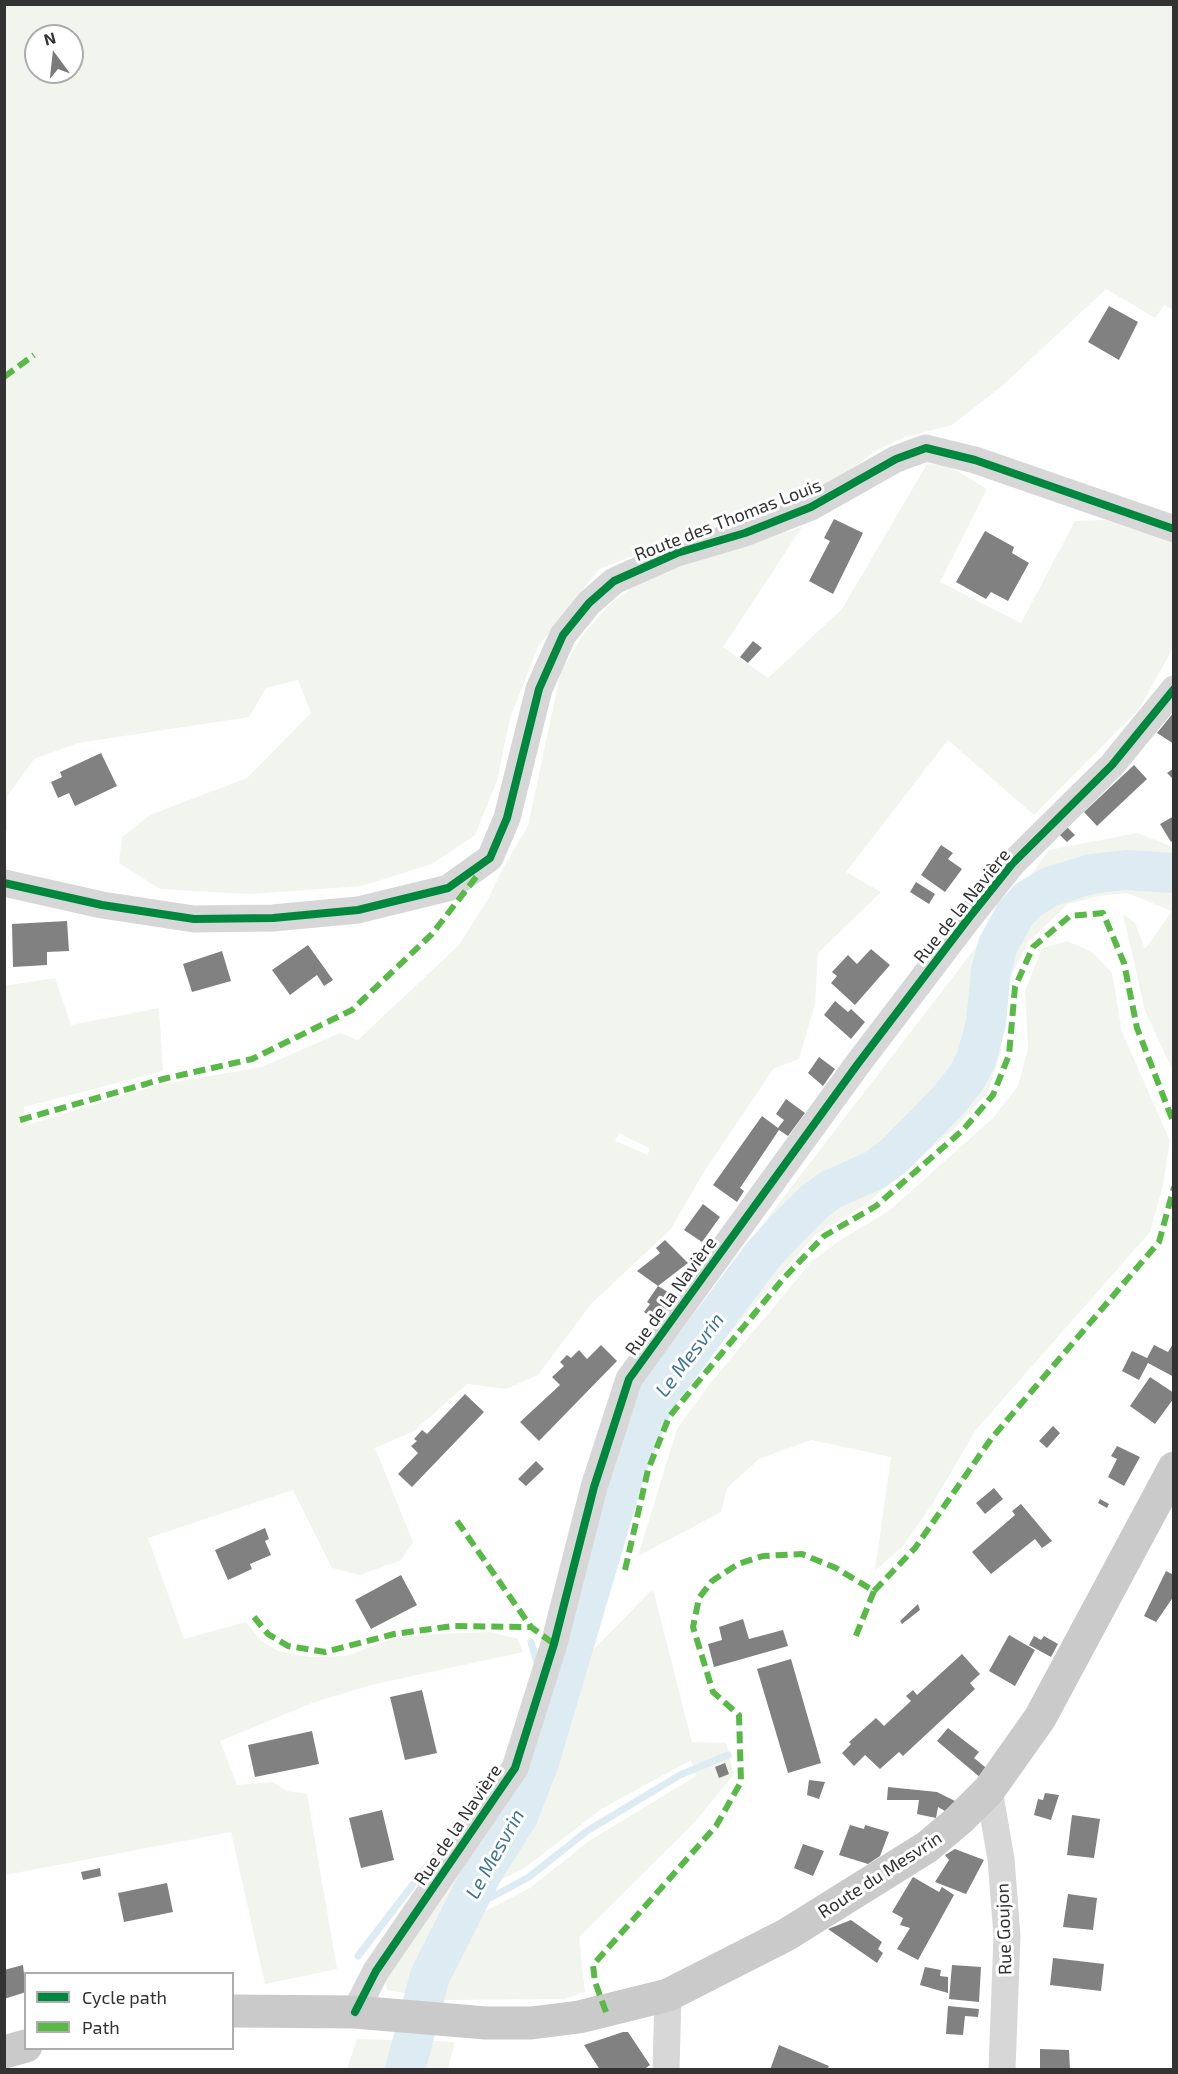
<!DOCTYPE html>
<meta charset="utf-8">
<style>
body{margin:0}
#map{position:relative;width:1178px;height:2074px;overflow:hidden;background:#fff;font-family:"Exo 2",sans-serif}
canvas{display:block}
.frame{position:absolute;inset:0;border:6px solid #333;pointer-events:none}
.legend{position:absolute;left:24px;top:1972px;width:210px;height:78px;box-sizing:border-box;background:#fff;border:2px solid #adadad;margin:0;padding:8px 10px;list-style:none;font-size:18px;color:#333}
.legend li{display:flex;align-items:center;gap:12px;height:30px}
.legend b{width:30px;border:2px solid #adadad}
.north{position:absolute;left:24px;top:24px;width:60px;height:60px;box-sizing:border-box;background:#fff;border:2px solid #adadad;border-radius:50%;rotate:345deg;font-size:16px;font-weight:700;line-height:24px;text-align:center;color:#333}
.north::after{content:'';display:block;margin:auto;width:21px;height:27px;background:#7a7a7a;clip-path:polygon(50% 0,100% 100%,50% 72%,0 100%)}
</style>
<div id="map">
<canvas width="1178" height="2074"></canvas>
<div class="frame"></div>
<ul class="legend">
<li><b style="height:8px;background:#00873e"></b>Cycle path</li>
<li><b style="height:8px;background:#58b947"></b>Path</li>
</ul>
<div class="north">N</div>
</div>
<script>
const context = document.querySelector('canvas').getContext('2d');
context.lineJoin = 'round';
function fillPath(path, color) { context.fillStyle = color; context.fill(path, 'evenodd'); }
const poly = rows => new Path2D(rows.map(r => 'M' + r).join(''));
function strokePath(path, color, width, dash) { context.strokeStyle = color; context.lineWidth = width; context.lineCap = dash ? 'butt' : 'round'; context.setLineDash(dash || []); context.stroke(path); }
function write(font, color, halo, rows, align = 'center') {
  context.font = font + ' "Exo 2",sans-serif'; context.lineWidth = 6; context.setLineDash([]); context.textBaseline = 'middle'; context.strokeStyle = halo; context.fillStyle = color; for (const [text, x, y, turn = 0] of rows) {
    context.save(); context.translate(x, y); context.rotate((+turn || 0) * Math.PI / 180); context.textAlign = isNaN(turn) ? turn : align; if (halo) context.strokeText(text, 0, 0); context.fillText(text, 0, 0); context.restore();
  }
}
const green = poly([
 [4,5,1173,5,1173,310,1164,305,1155,318,1106,289,1003,385,952,425,905,437,875,451,818,495,692,533,599,569,538,647,510,718,497,781,475,835,432,864,362,886,250,894,160,889,119,863,122,837,150,815,247,778,311,713,298,680,266,688,249,717,78,743,34,759,7,797,7,830,5,830],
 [36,36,72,36,72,72,36,72],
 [927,464,947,465,987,489,940,582,1021,623,1075,521,1105,520,1173,543,1173,648,1139,709,1034,815,948,740,846,872,881,892,818,953,815,1004,799,1059,774,1068,702,1175,671,1229,591,1304,538,1375,506,1389,467,1384,414,1431,375,1448,413,1542,401,1560,360,1575,332,1568,293,1490,148,1538,184,1639,246,1622,261,1641,278,1651,309,1657,346,1656,394,1638,435,1634,490,1632,518,1639,523,1652,371,1685,312,1703,220,1741,237,1785,273,1782,286,1791,307,1794,337,1969,265,1984,231,1832,5,1875,4,986,55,978,71,1025,159,1008,163,1071,24,1107,24,1126,158,1085,262,1067,340,1033,358,1040,459,945,488,899,502,870,528,826,561,671,585,632,614,600,659,570,802,527,723,647,768,678,842,609],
 [619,1133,649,1148,648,1155,615,1141],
 [1137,833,1173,847,1173,857,1086,863,1027,880,1049,850],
 [1133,880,1173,885,1173,1071,1145,1011,1123,914,1135,923,1145,949,1172,911,1127,893,1099,896,1068,904,1028,942,1008,982,1001,1052,988,1092,957,1126,866,1204,815,1235,676,1395,678,1382,765,1269,831,1199,869,1184,895,1163,959,1097,978,1068,994,1016,1001,964,1037,905,1063,891],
 [1067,941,1092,952,1112,973,1122,1032,1170,1141,1163,1185,1150,1232,975,1431,933,1503,903,1546,875,1571,891,1457,811,1440,759,1459,727,1488,721,1512,638,1556,677,1429,708,1386,812,1261,839,1241,890,1210,993,1118,1018,1086,1028,1048,1025,991,1042,948],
 [980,942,981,965,972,1031,960,1071,911,1127,879,1158,855,1169,814,1194,742,1269,742,1251],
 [653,1589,692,1742,726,1743,734,1774,695,1822,579,1937,585,1992,564,1999,444,2000,437,1981,470,1919,530,1888,589,1841,696,1776,691,1760,603,1808,523,1869,481,1889,528,1838,559,1755,576,1682,593,1650],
 [516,1794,416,1976,410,1994,387,1990,384,1976],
 [357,2039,433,2041,455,2042,448,2069,347,2069]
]);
const stream = poly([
 [531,1642,537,1663],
 [462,1913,529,1877,587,1831,680,1775,728,1755],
 [358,1956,473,1806]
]);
const river = poly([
 [405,2070,430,1976,482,1873,518,1816,539,1762,627,1465,657,1396,762,1256,785,1231,814,1202,830,1190,875,1170,894,1156,948,1101,967,1077,976,1060,986,1023,991,971,998,945,1015,914,1028,900,1049,887,1091,874,1126,870,1174,873]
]);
const building = poly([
 [1109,306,1138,322,1119,360,1088,342],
 [834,519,863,533,833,594,809,581,830,541,824,538],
 [985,531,1014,547,1012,553,1029,563,1008,601,991,592,986,599,956,582],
 [753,641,762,648,748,663,740,657],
 [1174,712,1174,744,1157,733],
 [101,753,117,786,75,806,69,793,58,798,51,782,62,777,60,772],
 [1134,765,1147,779,1097,826,1084,812],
 [1174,768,1174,780,1167,773],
 [1174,816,1174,840,1171,842,1160,824],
 [1066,826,1075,835,1067,842,1058,833],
 [941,845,953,853,948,859,962,869,945,892,921,875],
 [916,882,935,894,929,904,910,892],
 [67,921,69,951,47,952,47,965,13,967,12,924],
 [308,945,333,980,324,986,317,975,290,995,272,970],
 [871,949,890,965,855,1005,831,983,837,976,832,972,848,955,857,964],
 [222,951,231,981,192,992,183,964],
 [835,1001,848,1012,851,1009,865,1022,851,1039,824,1015],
 [819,1057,835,1069,823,1086,808,1073],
 [786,1099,805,1113,788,1136,779,1130,740,1188,744,1191,737,1202,713,1185,762,1116,778,1128,784,1120,776,1114],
 [703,1204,720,1217,702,1242,684,1230],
 [665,1240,688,1263,658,1286,676,1297,658,1322,644,1312,650,1304,647,1302,658,1286,637,1271,660,1253,656,1248],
 [1174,1342,1174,1377,1148,1363,1139,1380,1122,1371,1132,1351,1147,1358,1154,1345,1168,1352],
 [601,1345,617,1361,539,1441,520,1422,560,1385,552,1377,564,1366,560,1362,567,1355,571,1358,579,1350,587,1359],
 [1150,1377,1174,1393,1174,1398,1155,1424,1130,1406],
 [465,1394,484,1412,412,1487,398,1474,418,1453,411,1446,417,1441,414,1439,422,1430,427,1434],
 [1053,1426,1060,1433,1047,1448,1039,1441],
 [1117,1446,1140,1457,1124,1486,1108,1477,1117,1459,1111,1456],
 [536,1461,544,1469,526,1486,518,1479],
 [994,1488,1003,1499,985,1514,976,1503],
 [1100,1499,1109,1504,1107,1508,1098,1503],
 [1021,1504,1052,1541,1042,1548,1035,1539,991,1574,972,1552,1015,1515,1012,1511],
 [265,1528,269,1539,265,1541,271,1555,250,1564,252,1569,228,1580,215,1550],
 [1166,1571,1174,1575,1174,1596,1156,1622,1144,1616],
 [401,1575,417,1605,371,1629,355,1600],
 [918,1604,920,1610,902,1624,900,1621],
 [743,1619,749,1639,783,1630,788,1646,714,1667,708,1644,722,1640,719,1627],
 [1009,1635,1035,1650,1015,1686,989,1671],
 [1034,1636,1041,1640,1044,1636,1058,1644,1051,1657,1029,1645],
 [962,1654,980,1674,970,1683,975,1689,903,1756,899,1752,880,1769,865,1755,854,1766,842,1753,851,1744,849,1742,876,1718,884,1726,911,1701,906,1696,913,1690,917,1695],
 [791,1659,821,1763,788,1773,757,1669],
 [422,1690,437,1753,405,1760,390,1697],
 [948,1728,979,1752,974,1758,990,1771,982,1779,937,1741],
 [312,1731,319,1764,255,1777,248,1745],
 [725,1763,729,1774,719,1778,715,1767],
 [809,1780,825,1782,819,1799,807,1795],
 [888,1787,937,1792,957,1802,945,1811,938,1807,936,1818,917,1814,919,1800,887,1800],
 [1045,1793,1059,1795,1051,1820,1034,1815,1038,1799,1043,1800],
 [382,1810,394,1860,361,1868,349,1818],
 [1072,1815,1100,1819,1094,1858,1067,1855],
 [850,1825,864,1829,865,1825,889,1832,880,1856,868,1864,839,1855],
 [803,1844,824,1851,813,1876,794,1868],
 [955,1849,984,1860,966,1894,935,1882,949,1860,945,1855],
 [100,1868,101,1876,83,1880,81,1872],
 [913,1877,939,1892,942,1887,954,1895,918,1960,897,1949,910,1928,900,1925,903,1918,892,1912],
 [167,1883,173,1912,124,1922,118,1893],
 [1068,1894,1097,1898,1093,1930,1063,1927],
 [851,1920,882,1942,878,1949,883,1953,877,1963,828,1929],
 [1053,1958,1104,1964,1101,1991,1050,1985],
 [23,1965,26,1992,4,1999,4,1970],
 [952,1965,981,1967,979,2002,949,1999],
 [925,1967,941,1970,940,1976,948,1977,948,1993,920,1985],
 [948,2006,979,2009,978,2017,965,2016,963,2035,946,2034],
 [623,2032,628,2032,650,2065,643,2070,600,2070,584,2045],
 [779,2045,829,2066,827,2070,770,2070],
 [1040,2049,1069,2050,1070,2070,1040,2070]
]);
const minor = poly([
 [4,883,102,905,194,919,273,918,358,910,448,888,490,858,507,818,539,689,563,635,589,603,614,581,677,553,745,533,811,507,896,459,926,448,975,460,1174,529],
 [989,1790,1001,1859,1007,1936,1002,2070],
 [355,2012,376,1971,515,1768,554,1644,594,1487,629,1379,857,1065,968,919,1012,864,1112,765,1174,689],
 [666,2070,668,1995]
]);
const major = poly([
 [232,2011,355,2012,486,2023,531,2023,579,2017,668,1995,786,1935,927,1847,959,1820,989,1790,1040,1718,1174,1468],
 [4,2052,26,2046]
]);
const quiet = poly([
 [4,377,34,355],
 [20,1120,163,1079,252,1059,352,1010,432,934,480,872],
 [457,1521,531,1627,554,1644],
 [625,1570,648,1470,669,1417,783,1279,824,1236,876,1206,963,1130,993,1095,1009,1055,1015,987,1033,947,1070,916,1103,913,1124,963,1137,1028,1174,1124],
 [874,1591,915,1548,991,1439,1159,1242,1174,1187],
 [254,1617,268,1634,288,1646,325,1652,394,1634,453,1626,531,1627],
 [606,2012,595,1982,593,1965,716,1826,741,1782,739,1715,713,1692,693,1627,699,1598,712,1581,738,1564,763,1556,802,1554,836,1568,874,1591,855,1638]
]);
const cycleway = poly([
 [4,883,102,905,194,919,273,918,358,910,448,888,490,858,507,818,539,689,563,635,589,603,614,581,677,553,745,533,811,507,896,459,926,448,975,460,1174,529],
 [355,2012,376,1971,515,1768,554,1644,594,1487,629,1379,857,1065,968,919,1012,864,1112,765,1174,689]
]);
const streetNames = [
 ["Route des Thomas Louis",728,520,-21],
 ["Rue de la Navière",962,906,-51],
 ["Rue de la Navière",671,1296,-54],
 ["Rue de la Navière",458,1825,-56],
 ["Route du Mesvrin",880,1875,-33],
 ["Rue Goujon",1004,1929,-92]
];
const waterNames = [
 ["Le Mesvrin",690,1355,-53],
 ["Le Mesvrin",495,1854,-61]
];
fillPath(green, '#f1f5ed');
strokePath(stream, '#ddebf3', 7);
strokePath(river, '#ddebf3', 40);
fillPath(building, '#818181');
strokePath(minor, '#d7d7d7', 27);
strokePath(major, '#cacaca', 33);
strokePath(quiet, '#58b947', 6, [12, 6]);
strokePath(cycleway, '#00873e', 8);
write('18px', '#333', '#fff', streetNames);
write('italic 20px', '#3f7597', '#fff', waterNames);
</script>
